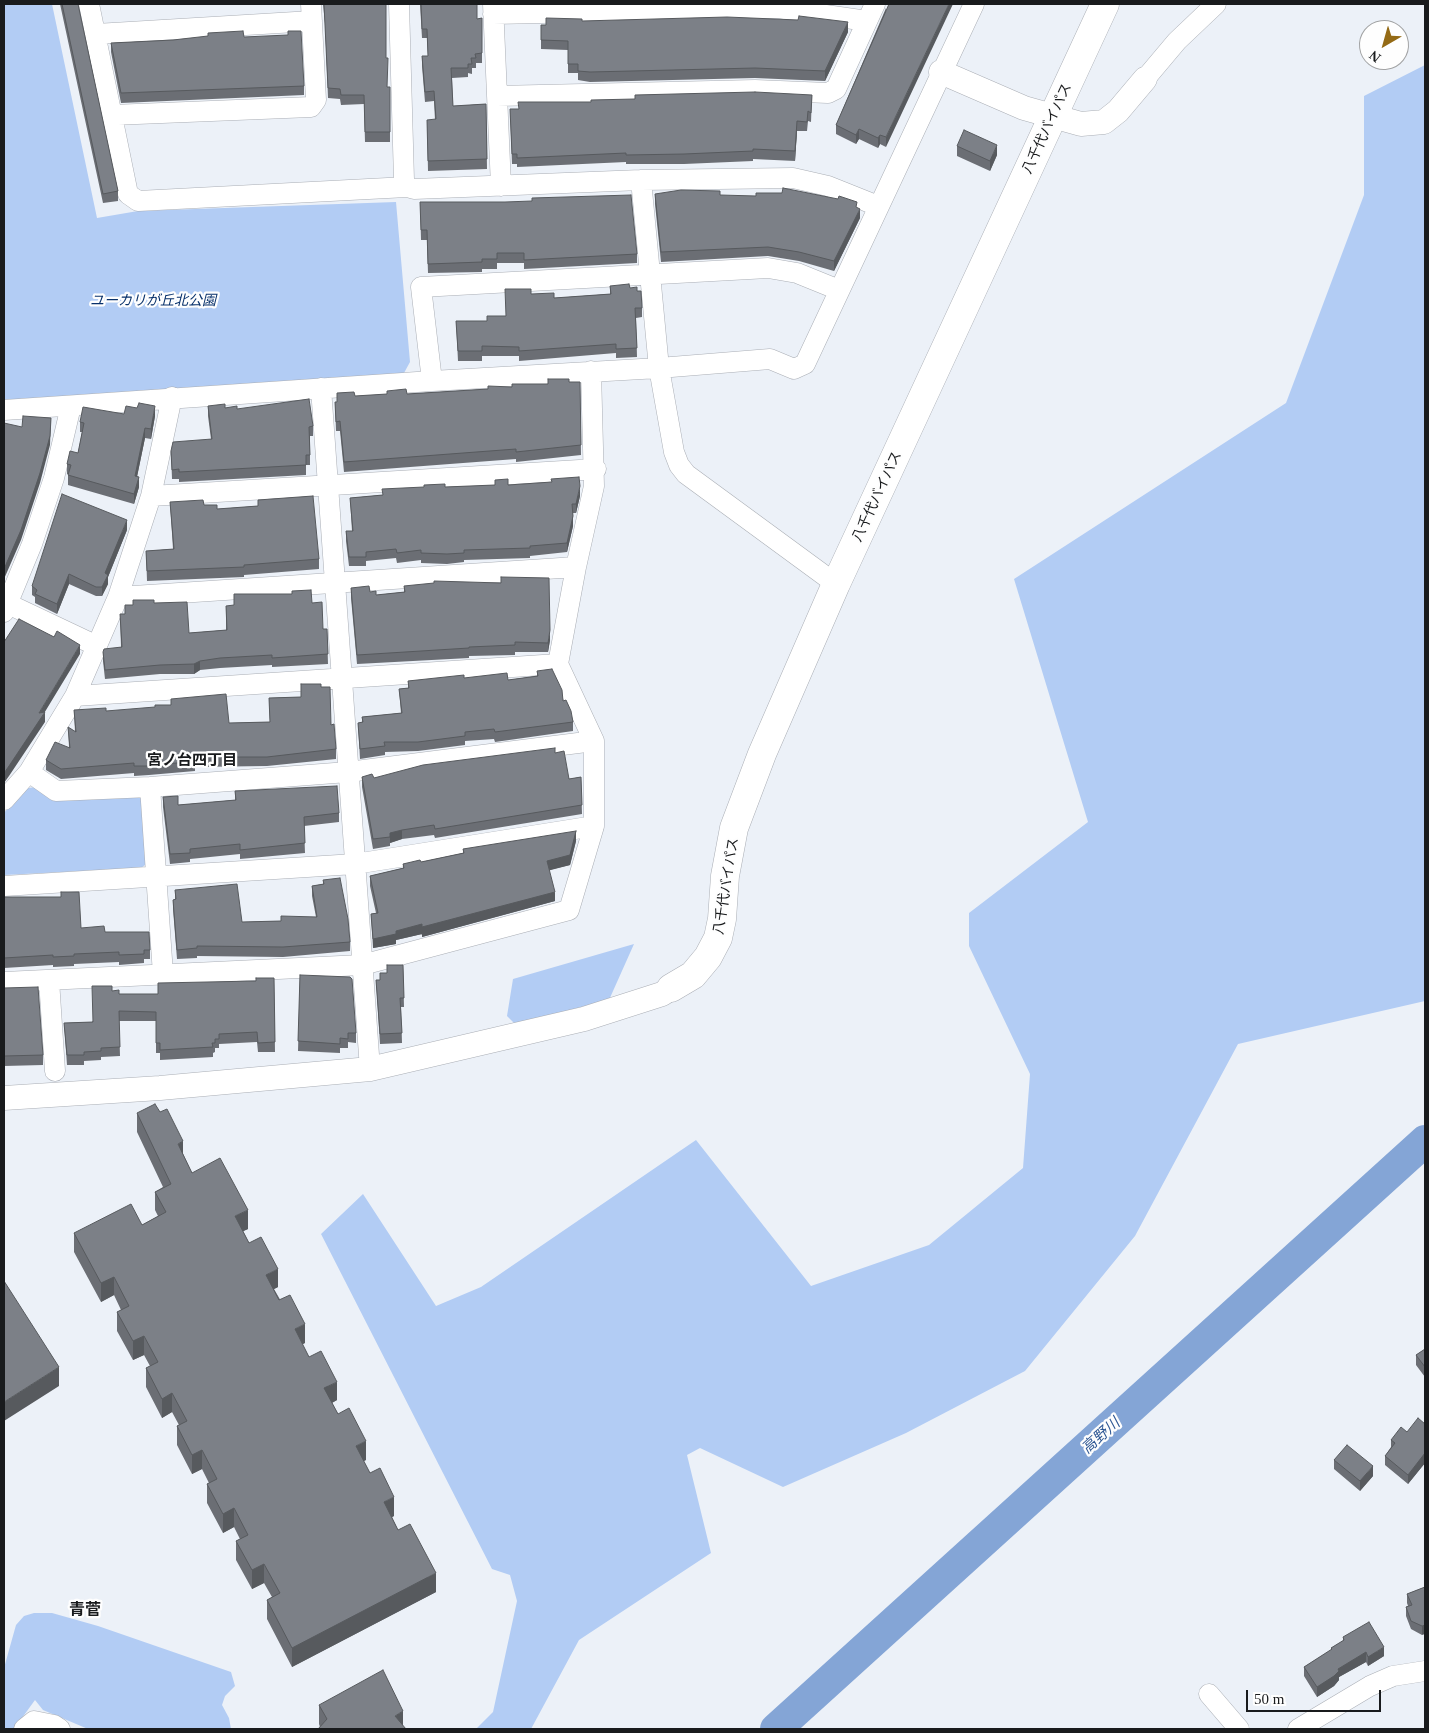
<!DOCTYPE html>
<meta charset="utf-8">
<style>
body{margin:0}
#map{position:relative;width:1429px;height:1733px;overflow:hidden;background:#ecf1f8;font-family:Georgia,serif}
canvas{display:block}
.frame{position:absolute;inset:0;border:5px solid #191b1d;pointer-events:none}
.north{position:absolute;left:1359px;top:20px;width:50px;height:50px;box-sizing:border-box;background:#fefefe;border:1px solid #a2a3a4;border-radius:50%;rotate:218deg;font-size:14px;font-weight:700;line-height:20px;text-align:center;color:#191b1d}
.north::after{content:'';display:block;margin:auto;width:18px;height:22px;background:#946a15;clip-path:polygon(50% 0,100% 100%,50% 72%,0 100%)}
.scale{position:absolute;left:1246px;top:1690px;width:135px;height:22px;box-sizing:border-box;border:2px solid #191b1d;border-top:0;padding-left:6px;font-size:15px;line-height:18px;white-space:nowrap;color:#191b1d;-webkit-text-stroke:4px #fefefe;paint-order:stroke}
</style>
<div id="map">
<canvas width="1429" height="1733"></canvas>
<div class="frame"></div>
<div class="north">N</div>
<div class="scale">50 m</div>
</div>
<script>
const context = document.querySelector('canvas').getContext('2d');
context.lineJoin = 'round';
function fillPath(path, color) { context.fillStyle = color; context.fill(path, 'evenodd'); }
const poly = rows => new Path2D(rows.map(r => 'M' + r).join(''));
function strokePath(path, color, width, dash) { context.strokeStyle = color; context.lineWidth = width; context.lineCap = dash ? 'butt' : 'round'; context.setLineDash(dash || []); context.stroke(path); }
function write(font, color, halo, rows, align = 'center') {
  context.font = font + ' Georgia,"Noto Sans JP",serif'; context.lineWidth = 4.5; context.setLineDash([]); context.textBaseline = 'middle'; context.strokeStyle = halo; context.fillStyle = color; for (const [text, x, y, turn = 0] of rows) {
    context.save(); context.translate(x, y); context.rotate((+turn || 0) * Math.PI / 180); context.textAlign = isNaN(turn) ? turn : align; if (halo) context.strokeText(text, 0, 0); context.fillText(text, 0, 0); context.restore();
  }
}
const green = poly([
 [4,4,52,4,97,218,138,211,396,202,410,362,404,373,4,400],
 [1425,65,1425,1001,1238,1044,1135,1236,1025,1371,906,1433,783,1487,700,1448,687,1455,711,1553,579,1640,531,1729,476,1729,493,1712,517,1601,510,1575,492,1569,321,1234,363,1194,436,1306,481,1287,696,1140,811,1286,929,1245,1023,1168,1030,1074,969,946,969,913,1088,822,1014,579,1286,403,1364,195,1364,96],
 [35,787,53,800,137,794,146,801,149,862,141,868,4,875,4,813,23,789],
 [634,944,609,1000,515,1024,507,1016,513,979],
 [34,1613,52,1613,98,1626,231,1672,235,1686,225,1696,222,1705,229,1718,231,1729,88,1729,43,1710,35,1700,14,1729,4,1729,4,1668,16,1625,24,1616]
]);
const river = poly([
 [776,1729,1425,1141]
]);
const minor = poly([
 [89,4,128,194,138,201,407,187,414,189,641,180,793,178,828,186,878,206],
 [399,4,404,180,407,187],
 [493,4,501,186],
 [493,14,778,8,867,21],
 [96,34,312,21],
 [1145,79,1177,41,1216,4],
 [497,96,755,90,828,93,836,89,875,4],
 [112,115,311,107,316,100,311,4],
 [641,180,659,368,674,452,679,465,686,474,836,584],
 [432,381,421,287,768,268,797,273,839,290],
 [321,388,370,1069],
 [4,410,432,381,659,368,770,359,794,369,805,364,974,4],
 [151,496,596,469],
 [118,597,576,567],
 [4,602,97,646],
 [4,612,32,544,54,478,71,406],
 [75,696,558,664],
 [29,772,56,791,150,787,348,772,594,741],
 [150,787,163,974],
 [4,800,29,772,75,696,118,597,151,496,172,397],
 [4,886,355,864,594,826],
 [49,980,55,1071],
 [4,982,362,965,569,910,594,826,594,741,558,664,576,567,594,486,591,371],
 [1209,1694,1239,1729],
 [24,1729,34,1721,54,1725,60,1729],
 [1298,1729,1370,1686,1393,1676,1425,1671]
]);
const tertiary = poly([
 [941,72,1024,108,1081,124,1104,122,1118,111,1145,79],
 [4,1098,160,1088,370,1069,584,1019,662,994,671,988]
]);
const trunk = poly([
 [671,988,693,975,708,957,718,938,722,919,725,876,734,828,762,754,836,584,1105,4]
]);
const wall = poly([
 [60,4,78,4,118,191,118,201,103,203],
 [323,4,386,4,386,58,387,87,390,87,390,142,365,142,364,104,341,105,340,99,328,98,325,23],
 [420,4,477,19,482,18,482,63,476,63,476,68,472,68,472,74,468,73,468,77,452,78,453,106,486,104,487,169,428,171,427,120,435,120,434,101,425,102,422,66,422,56,428,56,427,38,422,38],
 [886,8,886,147,880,144,878,148,859,139,856,144,836,134,836,125],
 [582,21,848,32,825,81,755,78,590,82,578,80,578,73,568,73,568,50,541,49,541,40,546,25],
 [244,37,304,86,304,95,121,103,111,52,111,43],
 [812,95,811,122,808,121,807,131,797,131,795,161,753,159,753,161,684,164,626,164,626,162,517,167,517,164,512,164,510,109,519,109,591,102],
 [957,146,997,155,990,171,957,156],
 [655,194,857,208,860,218,834,271,799,261,768,256,661,262,655,204],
 [420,202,637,254,637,263,524,269,524,263,497,263,497,269,482,269,482,272,428,273,427,240,421,240],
 [610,286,630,288,642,308,642,317,636,318,637,357,616,358,616,353,519,361,519,356,482,356,482,361,458,361,456,321,487,321,506,316,531,294,554,298,610,294],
 [569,382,580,382,581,455,516,462,516,459,344,472,340,431,336,431,335,402,337,402,337,393,355,396,407,394,488,389],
 [208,406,237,409,313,426,313,436,310,436,310,465,306,465,306,475,179,482,179,479,172,479,171,451,211,439,208,416],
 [124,414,155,416,151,439,145,438,137,477,139,487,134,504,68,485,68,474,67,474,67,464,78,453,82,432,80,432,80,422],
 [508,485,580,496,576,513,573,513,573,526,567,552,530,556,530,558,464,560,464,562,447,564,421,563,421,560,397,563,396,558,366,561,366,566,349,566,346,541,346,531,352,531,350,498,382,495,445,487],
 [258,500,319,559,319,569,244,575,244,577,147,581,146,551,173,549,170,502,204,505,217,509,258,506],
 [127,530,108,577,108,584,102,596,96,596,69,584,57,614,35,603,35,597,32,595,32,586],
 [404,586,550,640,548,652,515,652,515,655,469,656,469,658,357,664,351,598,351,588,370,592,376,595,404,592],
 [154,603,189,633,226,630,226,606,312,603,323,629,327,629,328,664,272,667,272,665,220,668,200,670,194,674,160,674,105,679,103,661,103,652,121,647,120,614,125,614],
 [537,671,563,701,573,722,573,731,495,742,494,739,465,741,465,745,418,751,385,752,385,755,360,759,358,723,362,722,362,717,401,713,399,689,408,688,408,681,464,678,508,680,537,676],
 [321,687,331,725,336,749,336,759,267,766,195,767,195,771,149,775,134,776,134,773,61,779,46,770,46,760,69,747,68,727,75,732,74,710,106,711,229,723,270,722,269,698,301,697],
 [555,753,569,779,581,777,582,814,435,838,434,835,402,839,390,843,390,846,373,849,362,787,362,777,374,778],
 [235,791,339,813,339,822,304,826,305,853,240,859,240,854,190,859,190,862,170,864,163,807,163,797,178,805,235,800],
 [576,841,570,865,549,870,555,901,422,937,422,934,396,940,396,944,373,948,371,914,376,913,370,886,370,876,403,868,403,864,421,862,463,853,463,849],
 [323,880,350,942,350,951,283,957,197,956,197,958,177,959,173,909,173,900,175,899,175,890,242,922,281,921,316,917,312,896,312,886,323,884],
 [4,897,81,928,150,950,150,959,144,959,144,963,119,965,119,962,74,964,74,966,53,967,53,965,4,968],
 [403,965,404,1007,401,1007,402,1043,380,1044,376,980,380,980,387,973],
 [300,975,356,1033,356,1043,348,1042,348,1048,340,1048,340,1053,298,1051],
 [274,978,275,1052,258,1052,257,1042,219,1044,219,1048,215,1048,215,1052,213,1053,213,1057,160,1060,160,1053,156,1053,156,1021,119,1021,120,1056,101,1057,101,1060,84,1061,84,1065,67,1065,64,1023,92,1022,112,991,119,994,158,994,256,981],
 [4,988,43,1055,43,1065,4,1066],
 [137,1113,183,1154,192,1173,248,1229,243,1231,249,1243,278,1287,274,1289,305,1343,302,1344,309,1357,337,1400,332,1403,338,1414,366,1460,363,1461,394,1516,392,1517,398,1530,436,1592,292,1667,267,1619,267,1600,272,1597,264,1583,252,1589,236,1560,236,1541,240,1539,234,1527,223,1533,207,1503,207,1484,209,1483,202,1469,192,1474,177,1445,177,1426,179,1425,172,1412,162,1418,146,1387,146,1368,150,1366,144,1355,133,1360,117,1331,117,1312,121,1310,114,1295,101,1302,74,1252,74,1233,142,1225,158,1216,155,1210,155,1192,163,1187,137,1132],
 [1425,1349,1425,1377,1416,1365,1416,1355],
 [1425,1424,1425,1463,1408,1484,1385,1465,1385,1456,1391,1447,1391,1440],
 [1334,1460,1373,1476,1360,1491,1334,1469],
 [1425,1587,1422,1635,1411,1629,1406,1616,1406,1607,1408,1606,1407,1603,1407,1594],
 [1343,1637,1384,1656,1368,1666,1366,1662,1339,1677,1339,1680,1334,1686,1317,1697,1304,1676,1304,1667,1331,1650,1331,1648,1343,1641],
 [319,1705,403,1726,320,1727,319,1724]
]);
const shadedWall = poly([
 [949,4,953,4,886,147,886,137],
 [848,22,848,32,825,81,825,71],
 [797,121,797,131,795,161,795,151],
 [859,129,859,139,856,144,856,135],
 [880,135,880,144,878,148,878,138],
 [997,145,997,155,990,171,990,161],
 [860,209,860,218,834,271,834,261],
 [155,406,155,416,151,439,151,429],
 [51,418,50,445,40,483,21,540,4,579,4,569],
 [145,428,145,438,135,486,135,476],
 [139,477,139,487,134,504,134,494],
 [580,486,580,496,576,513,576,504],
 [573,516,573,526,567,552,567,543],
 [127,520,127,530,108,577,108,584,102,596,102,587,105,573],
 [69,574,69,584,57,614,57,604],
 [550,630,550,640,548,652,548,643],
 [80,645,80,654,40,720,45,712,45,722,9,776,4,783,4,773,39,713],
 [200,661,200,670,194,674,194,664],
 [402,830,402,839,390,843,390,833],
 [576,831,576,841,570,865,547,871,547,861],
 [555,892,555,901,422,937,422,927],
 [422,924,422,934,396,940,396,944,373,948,373,939,396,931],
 [183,1141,183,1160,178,1144],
 [248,1210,248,1229,235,1235,235,1216],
 [278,1269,278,1287,266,1293,266,1275],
 [114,1277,114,1295,101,1302,101,1283],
 [305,1324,305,1343,295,1348,295,1329],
 [144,1336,144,1355,133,1360,133,1341],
 [59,1367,59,1386,4,1421,4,1402],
 [337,1382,337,1400,324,1407,324,1388],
 [172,1393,172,1412,162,1418,162,1399],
 [366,1441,366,1460,356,1465,356,1446],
 [202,1450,202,1469,192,1474,192,1455],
 [1425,1453,1425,1463,1408,1484,1408,1475],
 [1373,1466,1373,1476,1360,1491,1360,1481],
 [394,1497,394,1516,384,1521,384,1502],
 [234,1508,234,1527,223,1533,223,1514],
 [264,1564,264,1583,252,1589,252,1570],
 [436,1573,436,1592,292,1667,292,1648],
 [1425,1625,1425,1634,1422,1635,1422,1626],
 [1384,1647,1384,1656,1368,1666,1368,1657],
 [1366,1652,1366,1662,1339,1677,1339,1680,1334,1686,1317,1697,1317,1687,1338,1669],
 [403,1711,403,1729,395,1716]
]);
const building = poly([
 [62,4,78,4,118,191,103,194,62,4],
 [324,4,386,4,386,58,388,58,387,87,390,87,390,132,365,132,364,95,341,95,340,89,328,88,324,4],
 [421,4,477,4,477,19,482,18,482,53,475,54,476,58,471,58,472,64,468,64,468,68,451,68,453,106,486,104,487,159,428,161,427,120,436,119,434,91,425,92,422,56,428,56,427,29,422,29,421,4],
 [889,4,949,4,886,137,880,135,878,138,859,129,856,135,836,125,889,4],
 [799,16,848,22,825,71,755,68,590,72,578,71,578,64,568,64,568,41,541,40,541,25,546,25,546,18,582,19,582,21,727,17,798,20,799,16],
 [243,31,244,37,288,35,288,31,301,31,304,86,121,93,111,43,173,40,208,36,208,33,243,31],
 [755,92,812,95,811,113,808,111,807,122,797,121,795,151,753,149,753,151,684,154,626,155,626,153,517,158,517,154,512,154,510,109,519,109,518,102,591,102,591,100,635,99,635,95,755,92],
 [964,130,997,145,990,161,957,146,964,130],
 [783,188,838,199,839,196,857,202,856,207,860,209,834,261,799,252,768,247,661,252,655,194,681,190,720,191,720,195,756,196,756,193,782,193,783,188],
 [631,195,637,254,524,260,524,253,497,253,497,259,482,259,482,262,428,264,427,230,421,230,420,202,505,202,532,201,532,198,631,195],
 [629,284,630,288,637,287,637,291,641,291,642,308,635,308,637,348,616,349,616,344,519,351,519,347,482,346,482,351,458,351,456,321,487,321,487,316,506,316,505,289,531,289,531,294,554,293,554,298,611,294,610,286,629,284],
 [548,379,569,379,569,382,580,382,581,445,516,452,516,449,344,462,340,421,336,422,335,402,337,402,337,393,354,392,355,396,387,394,387,391,406,389,407,394,488,389,488,386,512,387,512,384,548,384,548,379],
 [309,399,313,426,309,427,310,455,306,455,306,465,179,472,179,469,172,470,171,451,173,442,212,439,208,406,225,404,225,408,237,406,237,409,309,399],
 [139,403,155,406,151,429,145,428,135,476,139,477,134,494,68,475,71,465,67,464,70,451,78,453,84,423,80,422,83,407,124,414,126,406,137,408,139,403],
 [23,416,51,418,50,436,40,473,21,530,4,569,4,423,22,427,23,416],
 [579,477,580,486,576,504,572,504,573,516,567,543,530,546,530,548,464,550,464,553,447,554,421,553,421,550,397,553,396,549,366,552,366,557,349,557,346,531,353,531,350,498,383,495,382,489,424,487,424,485,445,484,445,487,495,485,495,480,508,479,508,485,552,482,551,479,579,477],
 [62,494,127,520,105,573,108,575,102,587,96,587,69,574,57,604,35,594,37,590,32,586,62,494],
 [313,496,319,559,244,565,244,567,147,571,146,551,174,549,170,502,203,500,204,505,217,505,217,509,258,506,258,500,313,496],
 [501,577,549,578,550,630,548,643,515,642,515,645,469,647,469,648,357,655,351,588,369,586,370,592,376,591,376,595,405,592,404,586,434,583,434,581,501,583,501,577],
 [311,590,312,603,322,602,323,629,327,629,328,654,272,658,272,655,220,658,200,661,194,664,160,665,105,670,103,652,104,649,122,647,120,614,125,614,125,605,133,605,133,600,154,600,154,603,187,602,189,633,227,630,226,606,234,605,234,594,292,594,292,591,311,590],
 [19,619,54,637,57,631,80,645,39,713,45,712,9,766,4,773,4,642,19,619],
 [552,669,562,690,563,701,566,700,571,711,573,722,495,732,494,729,465,732,465,736,418,742,384,742,385,746,360,749,358,723,363,722,362,717,402,713,399,689,409,688,408,681,464,675,464,678,507,673,508,680,538,676,537,671,552,669],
 [301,684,321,684,321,687,330,687,331,725,334,724,336,749,267,757,194,757,195,761,149,766,134,766,134,763,61,769,46,760,55,742,70,748,68,727,76,732,74,710,106,708,106,711,155,707,155,705,171,705,171,699,226,694,229,723,270,722,269,698,301,697,301,684],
 [555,748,555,753,564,751,569,779,581,777,582,805,435,829,434,825,402,830,390,833,390,837,373,839,362,777,372,774,374,778,423,765,555,748],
 [337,786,339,813,304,817,305,843,240,850,240,844,190,849,190,853,170,854,163,797,178,796,178,805,236,800,235,791,337,786],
 [576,831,570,855,547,861,555,892,422,927,422,924,396,931,396,934,373,939,371,914,378,913,370,876,404,868,403,864,420,860,421,862,464,853,463,849,576,831],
 [340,878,348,919,350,942,283,947,197,946,197,948,177,950,173,900,176,899,175,890,237,884,242,922,281,921,281,916,317,917,312,886,324,884,323,880,340,878],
 [61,892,79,892,81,928,104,926,105,932,149,932,150,950,144,950,144,954,119,955,119,952,74,954,74,956,53,957,53,955,4,958,4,897,61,897,61,892],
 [387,965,403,965,404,998,400,998,402,1033,380,1034,376,980,380,980,380,973,387,973,387,965],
 [300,975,350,977,352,979,356,1033,348,1033,348,1039,340,1038,340,1044,298,1041,300,975],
 [256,978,274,978,275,1042,258,1043,257,1032,219,1034,219,1039,215,1039,215,1043,212,1043,213,1047,160,1050,160,1043,156,1043,156,1012,119,1011,120,1047,101,1048,101,1051,84,1052,84,1055,67,1055,64,1023,93,1022,92,986,112,986,112,991,119,990,119,994,158,994,158,983,256,981,256,978],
 [38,987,43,1055,4,1056,4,988,38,987],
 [155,1104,160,1112,167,1109,183,1141,178,1144,192,1173,220,1158,248,1210,235,1216,249,1243,261,1237,278,1269,266,1275,279,1300,290,1295,305,1324,295,1329,309,1357,321,1351,337,1382,324,1388,338,1414,349,1408,366,1441,356,1446,370,1473,380,1468,394,1497,384,1502,398,1530,410,1524,436,1573,292,1648,267,1600,280,1593,264,1564,252,1570,236,1541,248,1535,234,1508,223,1514,207,1484,217,1479,202,1450,192,1455,177,1426,187,1421,172,1393,162,1399,146,1368,158,1362,144,1336,133,1341,117,1312,129,1306,114,1277,101,1283,74,1233,131,1204,142,1225,166,1212,155,1192,171,1184,137,1113,155,1104],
 [4,1281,59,1367,4,1402,4,1281],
 [1425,1349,1425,1367,1416,1355,1425,1349],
 [1418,1418,1425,1424,1425,1453,1408,1475,1385,1456,1395,1443,1391,1440,1401,1427,1407,1432,1418,1418],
 [1347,1445,1373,1466,1360,1481,1334,1460,1347,1445],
 [1425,1587,1425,1625,1422,1626,1411,1621,1406,1607,1412,1605,1407,1594,1425,1587],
 [1369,1622,1384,1647,1368,1657,1366,1652,1338,1669,1339,1671,1334,1676,1317,1687,1304,1667,1332,1649,1331,1648,1344,1640,1343,1637,1369,1622],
 [383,1670,403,1711,395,1716,406,1729,318,1729,327,1719,319,1705,383,1670]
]);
const streetNames = [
 ["八千代バイパス",1046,128,-65],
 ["八千代バイパス",876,496,-65],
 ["八千代バイパス",725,886,-81]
];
const parkNames = [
 ["ユーカリが丘北公園",153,300]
];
const neighbourhoodNames = [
 ["宮ノ台四丁目",192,759]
];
const waterNames = [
 ["高野川",1100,1435,-42]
];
const quarterNames = [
 ["青菅",85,1609]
];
fillPath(green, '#b2ccf4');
strokePath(river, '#84a5d6', 32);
strokePath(minor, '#aaaeb5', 21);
strokePath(tertiary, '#aaaeb5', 25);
strokePath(trunk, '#aaaeb5', 29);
strokePath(minor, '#fff', 20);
strokePath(tertiary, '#fff', 24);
strokePath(trunk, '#fff', 28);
fillPath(wall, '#6b6e74');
fillPath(shadedWall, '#575a5e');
fillPath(building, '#7c8087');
strokePath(building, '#575a5e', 1);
write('14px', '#191b1d', '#fefefe', streetNames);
write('italic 14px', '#08316b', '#fefefe', parkNames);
write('bold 15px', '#191b1d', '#fefefe', neighbourhoodNames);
write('italic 15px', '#2e5794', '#fefefe', waterNames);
write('bold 16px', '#191b1d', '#fefefe', quarterNames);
</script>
